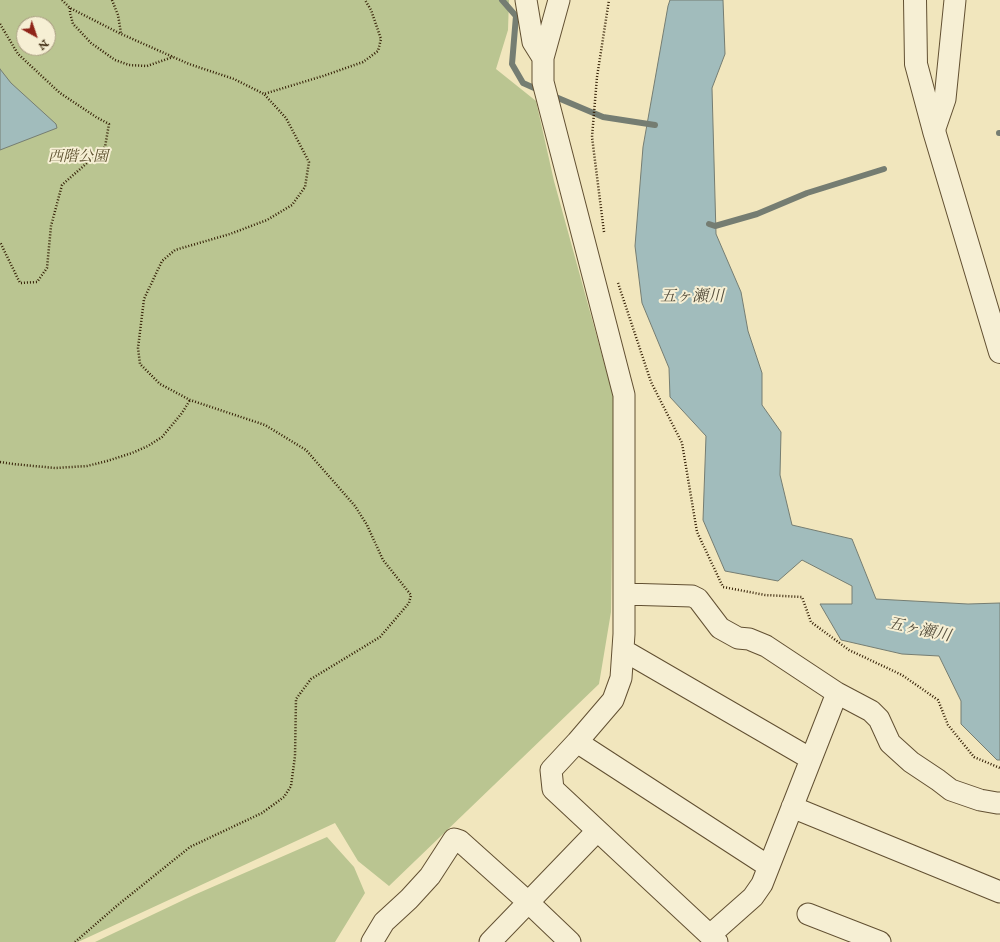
<!DOCTYPE html>
<meta charset="utf-8">
<style>
body{margin:0}
#map{position:relative;width:1000px;height:942px;overflow:hidden;background:#f1e6bd;font-family:"IM FELL English",serif}
canvas{display:block}
.north{position:absolute;left:16px;top:16px;width:40px;height:40px;box-sizing:border-box;background:#f6efd4;border:1px solid #a89b81;border-radius:50%;rotate:140deg;font-size:11px;font-weight:700;line-height:16px;text-align:center;color:#331e04}
.north::after{content:'';display:block;margin:auto;width:14px;height:18px;background:#8f2418;clip-path:polygon(50% 0,100% 100%,50% 72%,0 100%)}
</style>
<div id="map">
<canvas width="1000" height="942"></canvas>
<div class="north">N</div>
</div>
<script>
const context = document.querySelector('canvas').getContext('2d');
context.lineJoin = 'round';
function fillPath(path, color) { context.fillStyle = color; context.fill(path, 'evenodd'); }
const poly = rows => new Path2D(rows.map(r => 'M' + r).join(''));
function strokePath(path, color, width, dash) { context.strokeStyle = color; context.lineWidth = width; context.lineCap = dash ? 'butt' : 'round'; context.setLineDash(dash || []); context.stroke(path); }
function write(font, color, halo, rows, align = 'center') {
  context.font = font + ' "IM FELL English","Noto Serif JP",serif'; context.lineWidth = 4; context.setLineDash([]); context.textBaseline = 'middle'; context.strokeStyle = halo; context.fillStyle = color; for (const [text, x, y, turn = 0] of rows) {
    context.save(); context.translate(x, y); context.rotate((+turn || 0) * Math.PI / 180); context.textAlign = isNaN(turn) ? turn : align; if (halo) context.strokeText(text, 0, 0); context.fillText(text, 0, 0); context.restore();
  }
}
const green = poly([
 [0,0,509,0,508,30,496,69,536,101,554,181,614,399,611,612,599,684,389,886,358,861,335,823,78,942,0,942],
 [24,24,48,24,48,48,24,48],
 [327,837,354,867,365,893,335,942,95,942,194,895]
]);
const water = poly([
 [670,0,723,0,725,54,712,88,716,234,741,292,748,331,762,373,762,405,781,432,780,475,792,525,852,539,876,599,968,604,1000,603,1000,760,997,760,961,724,961,701,939,656,902,654,841,640,820,604,852,604,852,586,802,560,778,581,725,571,703,520,706,436,670,397,669,368,642,303,635,246,643,147,668,6,670,0],
 [0,69,11,83,56,124,57,128,0,150,0,69]
]);
const stream = poly([
 [502,0,516,16,512,64,523,83,541,91],
 [551,95,603,117,655,125],
 [999,133,1000,133],
 [709,224,715,226,757,214,807,193,884,169]
]);
const path = poly([
 [62,0,70,8,119,33,189,64,234,79,264,94],
 [112,0,118,15,121,33],
 [70,8,70,13,73,24,77,28,91,43,115,60,129,65,147,66,173,57],
 [0,24,18,54,60,93,96,117,109,124,105,147,62,185,51,226,47,268,37,282,20,283,0,242],
 [604,232,592,137,597,77,609,0],
 [618,283,651,382,682,443,697,532,723,587,765,595,802,597,811,622,849,650,902,675,938,700,948,725,974,757,1000,768],
 [0,462,13,464,55,468,87,466,107,461,132,453,148,446,162,437,182,413,190,400],
 [75,942,119,904,190,847,262,813,284,797,291,786,295,756,296,699,311,679,380,637,409,603,411,595,383,560,367,525,355,506,306,450,265,425,190,400,160,384,140,364,138,348,144,299,162,261,175,250,230,234,267,220,292,205,305,187,309,162,286,118,264,94,323,76,363,62,378,51,381,39,371,10,365,0]
]);
const minor = poly([
 [526,0,533,42,543,58,543,82,624,395,624,634,621,678,613,700,577,742,551,770,553,789,717,942],
 [543,58,559,0],
 [934,131,945,99,955,0],
 [624,594,692,596,698,599,720,628,738,638,749,639,766,646,837,693,871,711,879,719,890,743,911,762,938,780,951,790,980,800,997,803,1000,803],
 [623,650,811,759],
 [577,742,768,866],
 [792,807,1000,892],
 [808,914,880,942],
 [710,935,753,897,762,884,837,693],
 [372,942,384,922,409,899,430,876,454,839,460,841,528,902,570,942],
 [490,942,597,831]
]);
const tertiary = poly([
 [915,0,916,64,934,131,1000,352]
]);
const parkNames = [
 ["西階公園",78,158]
];
const waterNames = [
 ["五ヶ瀬川",692,298],
 ["五ヶ瀬川",919,631,12]
];
fillPath(green, '#bac591');
fillPath(water, '#a1bcbc');
strokePath(water, '#757d72', 1);
strokePath(stream, '#757d72', 6);
strokePath(minor, '#625032', 23);
strokePath(tertiary, '#625032', 24);
strokePath(path, '#331e04', 2.5, [1, 2]);
strokePath(minor, '#f6efd4', 21);
strokePath(tertiary, '#f6efd4', 22);
write('italic 15px', '#5c502e', '#f6efd4', parkNames);
write('italic 16px', '#544d3b', '#f6efd4', waterNames);
</script>
